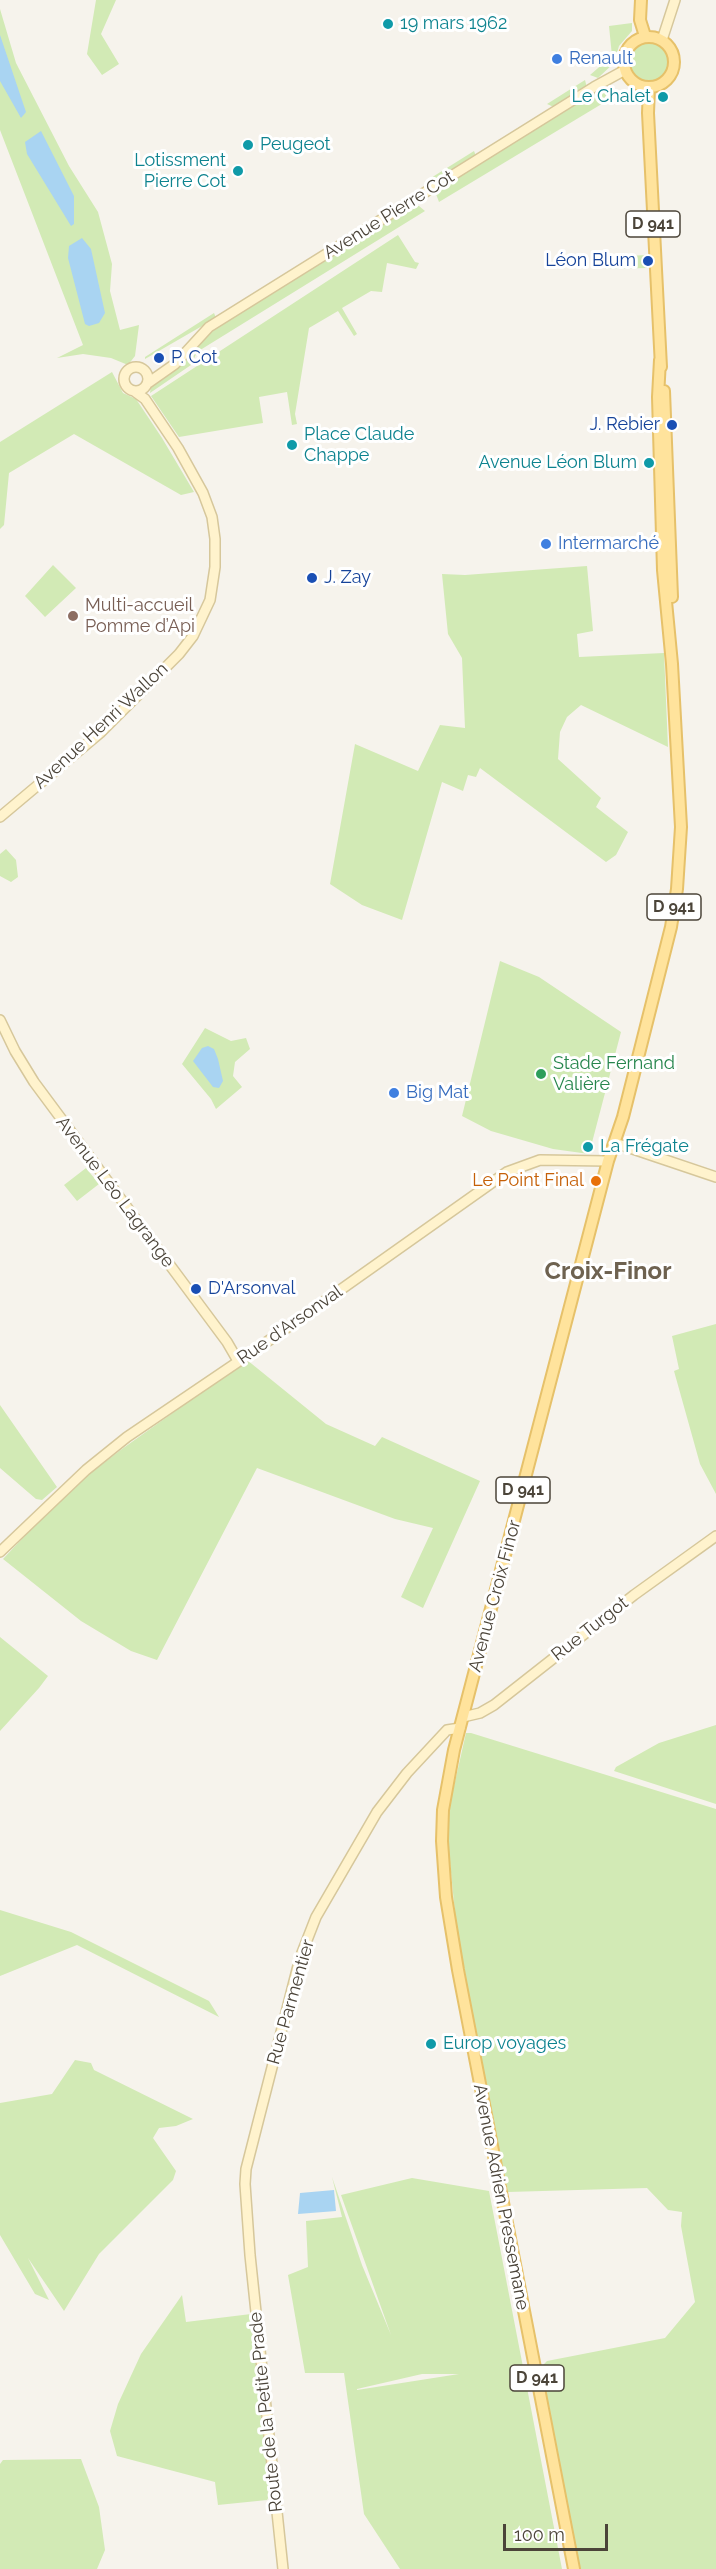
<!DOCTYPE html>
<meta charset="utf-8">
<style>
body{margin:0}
#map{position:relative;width:716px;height:2569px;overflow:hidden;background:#f6f3ec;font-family:Raleway,sans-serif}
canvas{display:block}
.scale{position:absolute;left:503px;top:2524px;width:105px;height:27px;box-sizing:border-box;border:3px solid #4b4439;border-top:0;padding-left:8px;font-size:18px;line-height:21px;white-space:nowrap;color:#4b4439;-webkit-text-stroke:4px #fff;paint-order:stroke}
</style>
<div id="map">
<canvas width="716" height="2569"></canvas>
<div class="scale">100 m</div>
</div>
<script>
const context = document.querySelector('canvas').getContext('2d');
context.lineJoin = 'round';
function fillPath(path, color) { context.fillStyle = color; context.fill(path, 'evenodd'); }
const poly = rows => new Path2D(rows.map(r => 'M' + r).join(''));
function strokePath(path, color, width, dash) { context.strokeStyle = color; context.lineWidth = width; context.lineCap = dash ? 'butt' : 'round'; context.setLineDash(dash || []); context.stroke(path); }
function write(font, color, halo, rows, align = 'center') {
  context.font = font + ' Raleway,sans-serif'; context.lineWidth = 6; context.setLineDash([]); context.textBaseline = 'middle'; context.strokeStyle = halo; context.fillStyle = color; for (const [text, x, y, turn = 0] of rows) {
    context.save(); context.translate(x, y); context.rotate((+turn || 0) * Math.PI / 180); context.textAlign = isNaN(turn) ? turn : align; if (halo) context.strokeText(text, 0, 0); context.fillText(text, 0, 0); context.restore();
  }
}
const green = poly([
 [96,0,116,0,101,34,119,64,102,75,87,54],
 [0,9,16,63,69,166,98,212,112,264,110,291,120,330,139,325,135,356,128,365,111,358,83,354,57,358,83,345,0,130],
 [632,23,632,31,619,46,614,63,598,78,590,75,612,56,609,26],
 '629 61a20 20 0 1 1 40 0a20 20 0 1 1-40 0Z',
 [585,80,587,88,556,108,547,104],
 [603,88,607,95,605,102,439,202,436,194,438,189],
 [474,151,476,156,434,183,426,181],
 [412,205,419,206,425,211,197,352,191,365,150,393,151,385,205,335],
 [398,235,415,262,419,263,416,269,387,263,382,292,371,291,342,308,357,334,354,336,338,311,309,328,295,414,297,424,292,425,287,392,259,397,263,423,179,437,151,396],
 [647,255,647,268,605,269,605,257],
 [214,313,216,318,145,359,145,357],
 [112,372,123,393,136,399,162,438,194,492,181,495,74,434,9,473,4,525,0,529,0,442],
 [53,565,76,588,45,617,25,596],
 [587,566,593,631,577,634,579,657,664,653,668,747,581,705,567,717,560,732,558,759,601,798,596,807,628,832,616,855,606,862,480,768,476,777,468,775,463,791,442,782,402,920,362,905,330,884,355,744,418,771,440,725,465,728,462,658,448,634,442,574,465,575],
 [6,849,16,860,18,877,11,882,0,876,0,854],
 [500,961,539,977,621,1032,589,1154,553,1149,491,1131,462,1116],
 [205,1028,231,1041,246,1038,250,1049,235,1062,233,1076,242,1087,216,1109,211,1099,182,1064],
 [86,1168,99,1184,77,1201,64,1185],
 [716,1324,716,1494,700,1464,674,1371,679,1369,672,1336],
 [247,1360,326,1424,375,1446,382,1437,480,1481,423,1608,401,1597,433,1528,395,1519,257,1468,157,1660,131,1651,81,1621,3,1559,68,1490,122,1449],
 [0,1405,57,1487,42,1500,36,1499,0,1468],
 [0,1637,48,1676,39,1688,0,1731],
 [716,1725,716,1804,614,1771,616,1767,659,1743],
 [466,1733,471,1733,716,1809,716,2569,578,2569,541,2367,547,2361,665,2338,695,2302,681,2226,682,2212,668,2210,647,2188,508,2192,459,1953,448,1842,447,1817],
 [0,1910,71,1932,209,2001,219,2017,77,1945,0,1976],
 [75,2060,91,2063,94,2070,193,2119,176,2126,159,2128,153,2138,176,2171,173,2180,99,2254,64,2311,28,2258,49,2300,35,2294,0,2235,0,2103,52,2094],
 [332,2177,362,2265,391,2335,341,2195,412,2178,489,2191,562,2569,400,2569,364,2514,344,2373,305,2373,288,2275,308,2267,306,2221,342,2217],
 [422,2374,459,2374,357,2390,357,2389],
 [182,2295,186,2322,251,2314,270,2495,267,2500,218,2505,215,2482,117,2456,110,2431,118,2404,141,2354],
 [81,2459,99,2507,105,2550,97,2569,0,2569,0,2464,3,2460]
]);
const water = poly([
 [0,35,26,112,21,118,0,81],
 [41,131,74,196,74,224,71,226,27,154,25,142],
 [82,238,91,249,105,313,99,323,89,326,85,324,68,258,69,246],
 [208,1046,214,1049,218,1059,223,1081,219,1088,213,1087,193,1061,202,1048],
 [334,2190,336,2211,298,2214,300,2193]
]);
const secondary = poly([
 [662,40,675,0],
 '124 379a12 12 0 1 1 24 0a12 12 0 1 1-24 0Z',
 [148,383,175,364,209,327,594,87,625,70],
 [0,817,100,733,179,654,193,636,210,600,215,567,215,539,212,517,203,493,178,448,145,399,134,391],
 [0,1020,15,1051,34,1082,227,1342,238,1361],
 [615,1143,716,1177],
 [0,1552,86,1470,127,1437,254,1351,507,1172,540,1160,608,1161],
 [463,1717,480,1713,494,1705,634,1595,716,1536],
 [283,2569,250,2255,245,2184,246,2169,300,1958,316,1917,377,1812,407,1773,447,1730,460,1728]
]);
const primary = poly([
 [641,0,640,20,645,36],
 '624 62a25 25 0 1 1 50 0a25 25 0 1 1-50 0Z',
 [649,88,648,113,661,367],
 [664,391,672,597],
 [574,2569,458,1970,446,1897,442,1841,443,1810,454,1750,608,1161,623,1117,671,927,677,889,681,827,672,664,663,570,658,397,660,360]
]);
const markers = [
 [388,24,6,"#0f9aa8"],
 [557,59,6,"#3f7fe0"],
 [663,97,6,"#0f9aa8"],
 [248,145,6,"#0f9aa8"],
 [238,171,6,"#0f9aa8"],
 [648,261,6,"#1a4fb4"],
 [159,358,6,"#1a4fb4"],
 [672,425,6,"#1a4fb4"],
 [292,445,6,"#0f9aa8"],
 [649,463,6,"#0f9aa8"],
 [546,544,6,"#3f7fe0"],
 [312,578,6,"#1a4fb4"],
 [73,616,6,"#8d6e63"],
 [541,1074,6,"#2e9e5b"],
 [394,1093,6,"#3f7fe0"],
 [588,1147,6,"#0f9aa8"],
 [596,1181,6,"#e8710a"],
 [196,1289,6,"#1a4fb4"],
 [431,2044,6,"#0f9aa8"]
];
const shields = [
 [653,224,54],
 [674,907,54],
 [523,1490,54],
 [537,2378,54]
];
const shieldNames = [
 ["D 941",653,224],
 ["D 941",674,907],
 ["D 941",523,1490],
 ["D 941",537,2378]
];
const cultureNames = [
 ["19 mars 1962",400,24],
 ["Le Chalet",651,97,"right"],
 ["Peugeot",260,145],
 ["Lotissment",226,161,"right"],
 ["Pierre Cot",226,182,"right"],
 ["Place Claude",304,435],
 ["Chappe",304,456],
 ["Avenue Léon Blum",637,463,"right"],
 ["La Frégate",600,1147],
 ["Europ voyages",443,2044]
];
const shopNames = [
 ["Renault",569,59],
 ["Intermarché",558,544],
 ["Big Mat",406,1093]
];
const streetNames = [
 ["Avenue Pierre Cot",389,215,-32],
 ["Avenue Henri Wallon",101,726,-43],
 ["Avenue Léo Lagrange",115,1192,53],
 ["Rue d'Arsonval",290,1325,-35],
 ["Avenue Croix Finor",495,1596,-75],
 ["Rue Turgot",590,1629,-38],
 ["Rue Parmentier",291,2002,-74],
 ["Avenue Adrien Pressemane",501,2197,79],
 ["Route de la Petite Prade",266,2412,-96]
];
const transitNames = [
 ["Léon Blum",636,261,"right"],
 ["P. Cot",171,358],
 ["J. Rebier",660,425,"right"],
 ["J. Zay",324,578],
 ["D'Arsonval",208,1289]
];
const educationNames = [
 ["Multi-accueil",85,606],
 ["Pomme d’Api",85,627]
];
const leisureNames = [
 ["Stade Fernand",553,1064],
 ["Valière",553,1085]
];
const foodNames = [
 ["Le Point Final",584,1181]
];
const districtNames = [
 ["Croix-Finor",608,1272]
];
fillPath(green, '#d2eab5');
fillPath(water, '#a9d4f2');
strokePath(secondary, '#d6c79b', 12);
strokePath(primary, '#e6c16a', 14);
strokePath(secondary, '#fff3cd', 9);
strokePath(primary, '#ffe39c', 10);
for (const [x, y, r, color] of markers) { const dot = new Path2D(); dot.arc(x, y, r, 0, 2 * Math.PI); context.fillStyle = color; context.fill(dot); strokePath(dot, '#fff', 2); }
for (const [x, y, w] of shields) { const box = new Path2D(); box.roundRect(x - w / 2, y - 13, w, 26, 4.5); context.fillStyle = '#fff'; context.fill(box); strokePath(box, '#4b4439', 1.5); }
write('bold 16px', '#4b4439', null, shieldNames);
write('18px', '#0d838f', '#fff', cultureNames, 'left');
write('18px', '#366cbe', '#fff', shopNames, 'left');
write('18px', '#4b4439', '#fff', streetNames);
write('18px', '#164399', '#fff', transitNames, 'left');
write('18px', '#785e54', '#fff', educationNames, 'left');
write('18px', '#27864d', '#fff', leisureNames, 'left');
write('18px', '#c56008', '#fff', foodNames, 'right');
write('bold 24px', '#6e6250', '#fff', districtNames);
</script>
